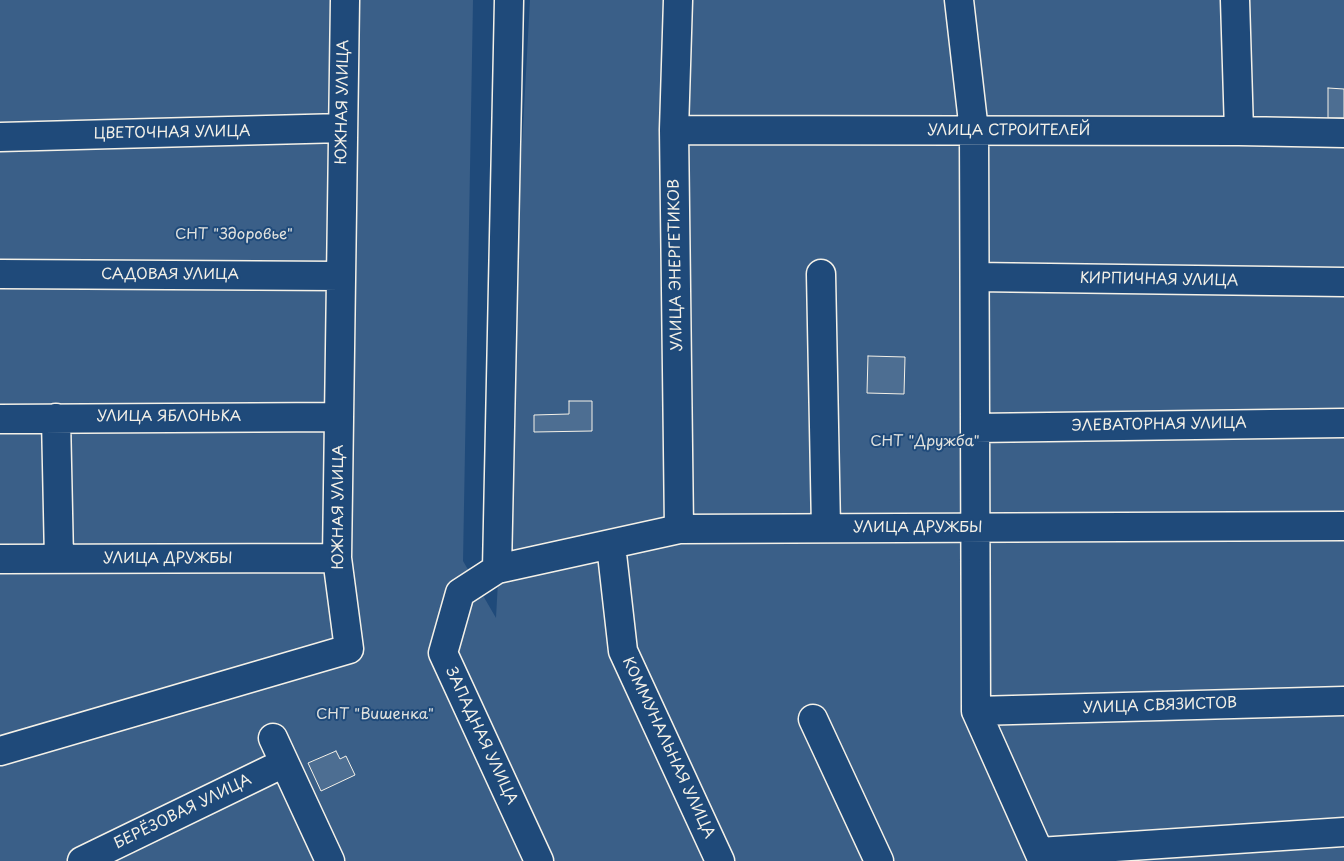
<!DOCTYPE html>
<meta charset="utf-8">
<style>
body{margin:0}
canvas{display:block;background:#1f4a7a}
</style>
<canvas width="1344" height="861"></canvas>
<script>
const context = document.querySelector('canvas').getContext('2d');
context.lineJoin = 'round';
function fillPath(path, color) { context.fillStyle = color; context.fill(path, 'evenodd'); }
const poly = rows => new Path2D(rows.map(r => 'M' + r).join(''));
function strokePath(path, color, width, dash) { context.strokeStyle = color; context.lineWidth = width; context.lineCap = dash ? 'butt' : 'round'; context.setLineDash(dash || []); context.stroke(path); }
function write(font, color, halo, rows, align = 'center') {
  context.font = font + ' "Playpen Sans",sans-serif'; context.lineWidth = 4; context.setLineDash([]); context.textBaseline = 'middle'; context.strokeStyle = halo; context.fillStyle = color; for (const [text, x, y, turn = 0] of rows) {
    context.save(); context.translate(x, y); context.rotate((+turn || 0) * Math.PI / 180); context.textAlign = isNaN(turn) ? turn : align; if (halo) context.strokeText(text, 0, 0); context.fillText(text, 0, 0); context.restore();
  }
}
const green = poly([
 [0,0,473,0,463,561,496,618,530,0,1344,0,1344,861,0,861]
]);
const building = poly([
 [1328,88,1344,89,1344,118,1328,118,1328,88],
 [868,356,905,357,904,394,867,393,868,356],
 [569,401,592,401,592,431,534,432,534,415,569,414,569,401],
 [336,751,340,759,346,756,355,775,321,791,308,763,336,751]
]);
const minor = poly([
 [678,0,674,130,679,529],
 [959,0,974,131,976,711,1043,861],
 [1235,0,1239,131],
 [674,130,1239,131,1344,133],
 [0,137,343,128],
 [0,274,341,276],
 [821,274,826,528],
 [975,277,1344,282],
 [56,418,59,559],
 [0,419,339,417],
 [975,428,1344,423],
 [611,545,623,651,720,861],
 [0,559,337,558],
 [497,569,509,0],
 [976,711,1344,701],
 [813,719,879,861],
 [273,738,330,861],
 [0,751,349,649,337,558,345,0],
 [1039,852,1344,832],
 [82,861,284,763],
 [539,861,443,653,460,593,497,569,679,529,1344,526]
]);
const streetNames = [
 ["ЮЖНАЯ УЛИЦА",343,102,-89],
 ["УЛИЦА СТРОИТЕЛЕЙ",1009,131],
 ["ЦВЕТОЧНАЯ УЛИЦА",172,133,-1],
 ["УЛИЦА ЭНЕРГЕТИКОВ",676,265,-91],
 ["САДОВАЯ УЛИЦА",170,275],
 ["КИРПИЧНАЯ УЛИЦА",1159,280,1],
 ["УЛИЦА ЯБЛОНЬКА",169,417],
 ["ЭЛЕВАТОРНАЯ УЛИЦА",1159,425,-1],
 ["ЮЖНАЯ УЛИЦА",339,507,-90],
 ["УЛИЦА ДРУЖБЫ",918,528],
 ["УЛИЦА ДРУЖБЫ",168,559],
 ["УЛИЦА СВЯЗИСТОВ",1160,706,-2],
 ["ЗАПАДНАЯ УЛИЦА",481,736,65],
 ["КОММУНАЛЬНАЯ УЛИЦА",668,748,65],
 ["БЕРЁЗОВАЯ УЛИЦА",183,812,-26]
];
const parkNames = [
 ["СНТ \"Здоровье\"",234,235],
 ["СНТ \"Дружба\"",925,442],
 ["СНТ \"Вишенка\"",375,715]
];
fillPath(green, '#3a5f88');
fillPath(building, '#4d6e92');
strokePath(building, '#f4f1e8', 1);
strokePath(minor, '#f4f1e8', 31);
strokePath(minor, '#1f4a7a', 28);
write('15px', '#f4f1e8', '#1f4a7a', streetNames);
write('15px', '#e1e2de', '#1f4a7a', parkNames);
</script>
